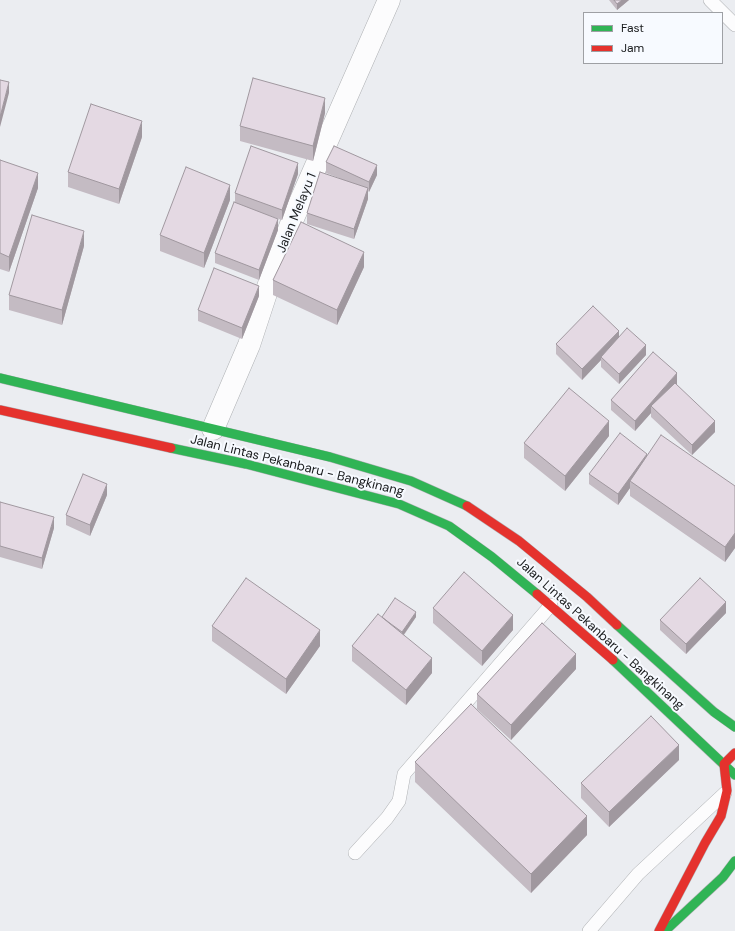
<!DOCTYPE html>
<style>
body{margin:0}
#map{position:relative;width:735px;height:931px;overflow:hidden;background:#ebedf1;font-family:"DM Sans",sans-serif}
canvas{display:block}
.legend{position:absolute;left:583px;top:12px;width:140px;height:52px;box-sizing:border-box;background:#f7faff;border:1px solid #9ea0a4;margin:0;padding:5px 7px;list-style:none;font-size:12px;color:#181a1c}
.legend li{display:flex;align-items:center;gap:8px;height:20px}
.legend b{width:20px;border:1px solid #9ea0a4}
</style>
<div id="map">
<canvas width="735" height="931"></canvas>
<ul class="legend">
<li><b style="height:5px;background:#30b455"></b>Fast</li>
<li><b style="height:5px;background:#e5322d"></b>Jam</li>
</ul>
</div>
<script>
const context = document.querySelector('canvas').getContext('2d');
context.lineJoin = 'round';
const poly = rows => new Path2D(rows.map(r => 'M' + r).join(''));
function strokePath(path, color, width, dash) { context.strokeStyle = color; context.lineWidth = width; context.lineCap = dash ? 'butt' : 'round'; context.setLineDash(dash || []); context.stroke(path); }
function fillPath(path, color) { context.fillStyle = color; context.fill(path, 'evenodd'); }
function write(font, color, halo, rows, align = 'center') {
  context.font = font + ' "DM Sans",sans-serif'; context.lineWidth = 4; context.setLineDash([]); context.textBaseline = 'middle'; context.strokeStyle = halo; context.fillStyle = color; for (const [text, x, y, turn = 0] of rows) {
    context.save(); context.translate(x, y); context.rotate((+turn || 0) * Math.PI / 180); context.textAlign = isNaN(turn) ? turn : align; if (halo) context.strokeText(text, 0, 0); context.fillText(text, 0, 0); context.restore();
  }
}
const lane = poly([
 [710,0,735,25],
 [355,853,387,818,399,801,404,774,551,605],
 [589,931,638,874,725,793]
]);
const street = poly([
 [213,429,249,345,270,281,294,216,389,0]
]);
const fast = poly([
 [0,378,330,457,411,481,467,506],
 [171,448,246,464,399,504,449,526,492,557,537,594],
 [617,625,714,712,735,727],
 [613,660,735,775],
 [665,931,723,877,735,861]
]);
const jam = poly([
 [0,410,171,448],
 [467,506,519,541,587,597,617,625],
 [537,594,613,660],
 [659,931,705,843,721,816,727,791,724,764,735,753]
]);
const wall = poly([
 [609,0,629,0,617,10],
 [325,113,313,161,240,141,240,126],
 [142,137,119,204,68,187,68,172],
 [0,160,38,188,9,272,0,269],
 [326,162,377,175,369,192,368,191,368,199,354,239,307,224,307,213,339,178,326,173],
 [298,174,282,220,264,214,278,230,259,280,215,263,215,253,235,203,235,193],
 [230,200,204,268,160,251,160,235],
 [84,246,62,325,9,310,9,295],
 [364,267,337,325,273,295,273,280],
 [259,296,242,339,198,321,198,310],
 [619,337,646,355,619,384,601,367,601,360,582,380,556,354,556,344],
 [677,384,677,385,715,432,692,455,651,417,651,413,635,431,611,410,611,400],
 [609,436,565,491,524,458,524,443],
 [647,456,735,486,735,548,725,562,630,496,630,488,618,505,589,484,589,474],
 [107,495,90,536,66,525,66,515],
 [0,502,54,528,42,569,0,557],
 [433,608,513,630,482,666,433,623],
 [726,613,686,654,660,630,660,620],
 [382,617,416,617,404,635,432,673,406,705,352,661,352,646],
 [212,626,320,646,286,694,212,641],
 [576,669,511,740,477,709,477,694],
 [679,760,609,827,581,798,581,783],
 [415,762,587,835,531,893,415,782]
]);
const shadedWall = poly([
 [622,0,629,0,617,10,617,4],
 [9,82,9,93,0,127,0,117],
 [325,98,325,113,313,161,313,146],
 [142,121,142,137,119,204,119,189],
 [298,163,298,174,282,220,282,210],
 [377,165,377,175,369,192,369,182],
 [38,173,38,188,9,272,9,257],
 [230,185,230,200,204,268,204,253],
 [368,188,368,199,354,239,354,229],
 [278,219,278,230,259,280,259,270],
 [84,231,84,246,62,325,62,310],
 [364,252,364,267,337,325,337,310],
 [259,286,259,296,242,339,242,328],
 [619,331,619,341,601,357,601,360,582,380,582,369],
 [646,345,646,355,619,384,619,374],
 [677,373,677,384,655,409,651,406,651,413,635,431,635,421],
 [609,421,609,436,565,491,565,476],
 [715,421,715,432,692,455,692,445],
 [647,454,647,465,630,481,630,488,618,505,618,494],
 [107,484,107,495,90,536,90,525],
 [54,517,54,528,42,569,42,558],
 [735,533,735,548,725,562,725,547],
 [726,602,726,613,686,654,686,644],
 [416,612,416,617,402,637,402,632],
 [513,615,513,630,482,666,482,651],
 [320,630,320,646,286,694,286,679],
 [576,654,576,669,511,740,511,725],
 [432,658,432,673,406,705,406,690],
 [679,745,679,760,609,827,609,812],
 [587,816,587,835,531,893,531,874]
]);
const building = poly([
 [614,0,622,0,617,4,614,0],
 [253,78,325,98,313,146,240,126,253,78],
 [0,80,9,82,0,117,0,80],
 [91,104,142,121,119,189,68,172,91,104],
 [251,146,298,163,282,210,235,193,251,146],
 [334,146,377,165,369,182,326,162,334,146],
 [0,160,38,173,9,257,0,253,0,160],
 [186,167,230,185,204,253,160,235,186,167],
 [320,172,368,188,354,229,307,213,320,172],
 [234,202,278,219,259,270,215,253,234,202],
 [32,215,84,231,62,310,9,295,32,215],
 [301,222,364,252,337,310,273,280,301,222],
 [214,268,259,286,242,328,198,310,214,268],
 [593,306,619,331,582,369,556,344,593,306],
 [627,328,646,345,619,374,601,357,627,328],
 [653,352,677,373,635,421,611,400,653,352],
 [675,383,715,421,692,445,651,406,675,383],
 [569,388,609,421,565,476,524,443,569,388],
 [620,433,647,454,618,494,589,474,620,433],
 [661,435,735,486,735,533,725,547,630,481,661,435],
 [83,474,107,484,90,525,66,515,83,474],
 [0,502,54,517,42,558,0,546,0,502],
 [464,572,513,615,482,651,433,608,464,572],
 [246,578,320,630,286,679,212,626,246,578],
 [700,578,726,602,686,644,660,620,700,578],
 [395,598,416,612,402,632,391,624,382,617,395,598],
 [378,614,432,658,406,690,352,646,378,614],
 [542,623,576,654,511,725,477,694,542,623],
 [471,704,587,816,531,874,415,762,471,704],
 [651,716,679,745,609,812,581,783,651,716]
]);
const streetNames = [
 ["Jalan Melayu 1",297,213,-68],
 ["Jalan Lintas Pekanbaru - Bangkinang",297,466,14],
 ["Jalan Lintas Pekanbaru - Bangkinang",600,634,42]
];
strokePath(lane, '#aeb0b3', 14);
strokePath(street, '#aeb0b3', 23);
strokePath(fast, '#aeb0b3', 10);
strokePath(jam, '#aeb0b3', 10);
strokePath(lane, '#fcfcfd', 13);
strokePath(street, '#fcfcfd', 22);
strokePath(fast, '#30b455', 9);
strokePath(jam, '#e5322d', 9);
fillPath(wall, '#c4bbc3');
fillPath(shadedWall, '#a0989f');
fillPath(building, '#e4d9e3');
strokePath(building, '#a0989f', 1);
write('13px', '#181a1c', '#f7faff', streetNames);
</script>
